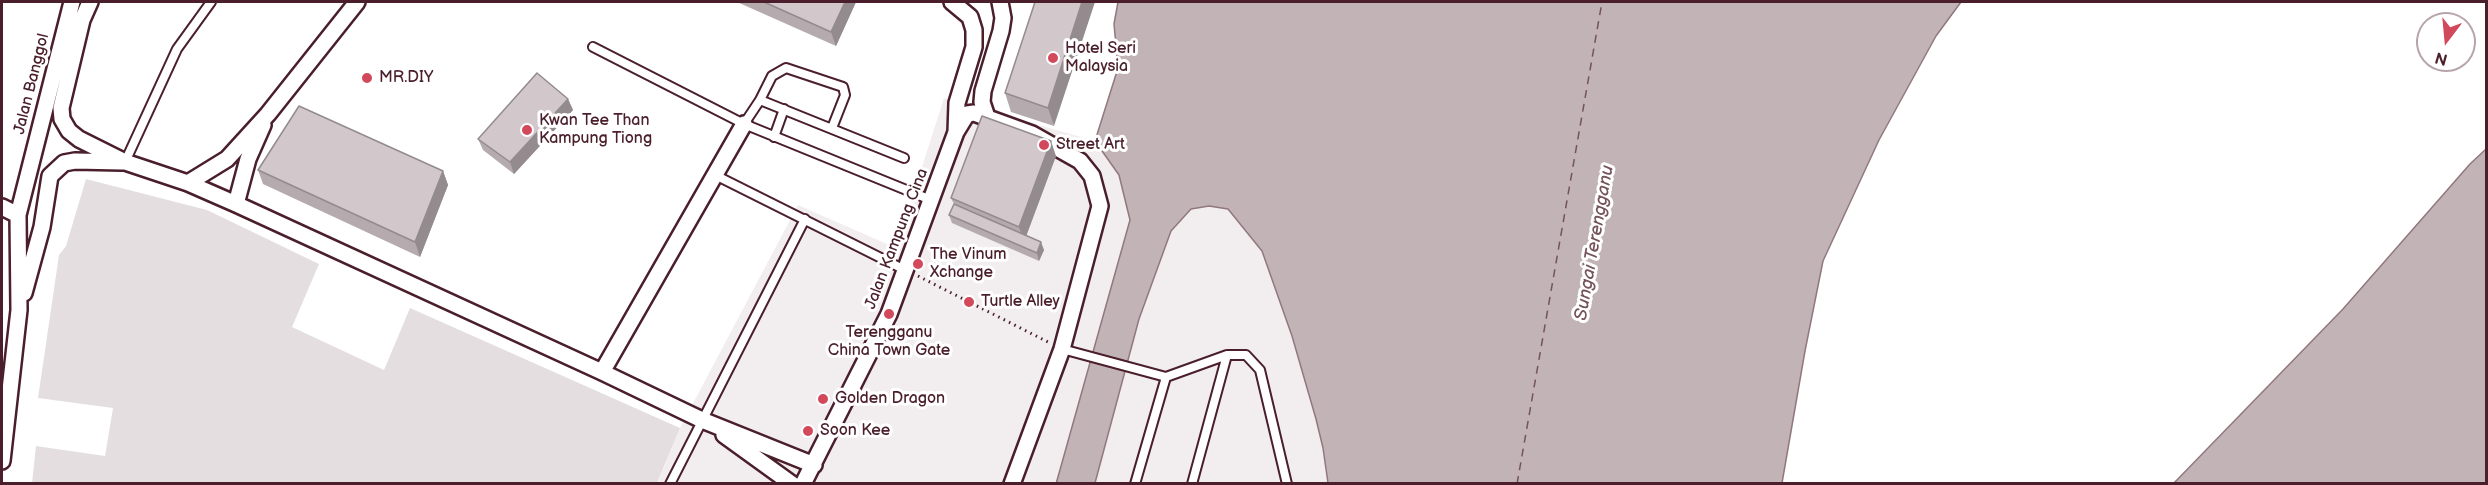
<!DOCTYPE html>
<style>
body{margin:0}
#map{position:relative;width:2488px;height:485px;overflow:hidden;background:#fff;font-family:"Balsamiq Sans",sans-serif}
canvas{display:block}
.frame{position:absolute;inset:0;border:3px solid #4a1f2b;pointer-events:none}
.north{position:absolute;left:2416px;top:12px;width:60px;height:60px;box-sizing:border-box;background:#fff;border:2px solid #b7a5aa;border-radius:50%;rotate:196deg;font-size:16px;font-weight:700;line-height:24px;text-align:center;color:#4a1f2b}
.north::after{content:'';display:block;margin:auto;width:21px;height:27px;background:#d1495b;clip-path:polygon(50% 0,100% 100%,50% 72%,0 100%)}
</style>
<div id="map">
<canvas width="2488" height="485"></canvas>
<div class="frame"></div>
<div class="north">N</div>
</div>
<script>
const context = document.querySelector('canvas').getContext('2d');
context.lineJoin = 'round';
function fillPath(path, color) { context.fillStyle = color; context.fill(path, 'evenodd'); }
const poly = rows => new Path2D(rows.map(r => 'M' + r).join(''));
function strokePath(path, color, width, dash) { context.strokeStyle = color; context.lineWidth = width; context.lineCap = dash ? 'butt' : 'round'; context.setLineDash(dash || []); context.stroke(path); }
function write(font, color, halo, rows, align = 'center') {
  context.font = font + ' "Balsamiq Sans",sans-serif'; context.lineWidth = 6; context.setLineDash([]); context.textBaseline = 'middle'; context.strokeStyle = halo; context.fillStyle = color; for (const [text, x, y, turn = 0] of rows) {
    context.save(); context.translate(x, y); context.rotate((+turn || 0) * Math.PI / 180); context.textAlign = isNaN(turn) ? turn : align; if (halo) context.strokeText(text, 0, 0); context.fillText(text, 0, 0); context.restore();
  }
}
const built = poly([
 [944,98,1095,141,1119,175,1130,220,1056,483,657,484,680,428,798,205,896,248],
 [1209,206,1228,209,1262,251,1292,336,1316,419,1323,448,1328,483,1095,484,1139,319,1171,231,1191,209]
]);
const green = poly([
 [86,179,207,210,319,264,292,327,384,370,410,308,680,428,657,483,32,483,36,446,105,456,113,408,38,398,59,255,66,246]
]);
const water = poly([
 [1118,2,1961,2,1936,36,1879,140,1823,261,1805,351,1782,483,1328,483,1323,448,1316,419,1292,336,1262,251,1228,209,1209,206,1191,209,1171,231,1139,319,1095,483,1056,484,1130,220,1119,175,1095,141,1118,68,1114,24,1118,2],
 [2486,149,2486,483,2174,483,2343,309,2470,164,2486,149]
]);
const ferry = poly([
 [1517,484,1602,2]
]);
const path = poly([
 [918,276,1048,342]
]);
const service = poly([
 [593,47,744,124,931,200],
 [760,100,772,76,786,68,843,87,845,95,832,128],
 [744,124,760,100,904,158],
 [774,137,784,109],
 [125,162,177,49,211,2],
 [715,175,905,270],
 [1062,349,1166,377,1227,355,1192,484],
 [1227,355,1246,355,1260,370,1287,484],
 [670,484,805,219],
 [1135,484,1166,377]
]);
const minor = poly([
 [90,2,82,20,61,108,62,119,69,131,79,139,125,162,188,183,236,204,602,372,702,420,814,465],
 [987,117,982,102,983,91,1001,31,1003,18,1000,2],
 [956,132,967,114,974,113,1032,134,1080,161,1092,176,1100,206,1062,349,1012,484],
 [188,183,227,159,268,114,357,2],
 [236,204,248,159,263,125],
 [2,207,18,215],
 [24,293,42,227,50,176,64,163,75,161,122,162],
 [602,372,744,124],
 [724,435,792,484],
 [2,461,19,310,18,215,72,2],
 [803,484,889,314,956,132,957,103,974,47,974,30,970,17,952,2]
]);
const wall = poly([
 [737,2,856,2,836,46],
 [1035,2,1054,126,1011,112,1005,93],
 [568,99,573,110,514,174,483,150,478,139],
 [1056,156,1026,236,1044,250,1039,261,952,223,949,215,954,204,951,198],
 [258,170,443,171,448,185,420,257,263,184]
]);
const shadedWall = poly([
 [845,2,856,2,836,46,831,32],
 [1082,2,1095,2,1054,126,1048,108],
 [568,99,573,110,514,174,510,162],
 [1051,141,1056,156,1024,242,1019,227],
 [443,171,448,185,420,257,415,242],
 [1041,242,1044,250,1039,261,1037,253]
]);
const building = poly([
 [764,2,845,2,831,32,764,2],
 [1035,2,1082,2,1048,108,1005,93,1035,2],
 [537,73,568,99,510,162,478,139,537,73],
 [299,106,443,171,415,242,258,170,299,106],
 [982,116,1051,141,1019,227,951,198,982,116],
 [954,204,1041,242,1037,253,949,215,954,204]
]);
const markers = [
 [1053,58,6,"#d1495b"],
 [367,78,6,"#d1495b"],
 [527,130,6,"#d1495b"],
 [1044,145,6,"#d1495b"],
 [918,264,6,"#d1495b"],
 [969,302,6,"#d1495b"],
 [889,314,6,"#d1495b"],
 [823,399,6,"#d1495b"],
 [808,431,6,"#d1495b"]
];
const poiNames = [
 ["Hotel Seri",1065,49],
 ["Malaysia",1065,67],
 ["MR.DIY",379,78],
 ["Kwan Tee Than",539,121],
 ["Kampung Tiong",539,139],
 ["Street Art",1056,145],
 ["The Vinum",930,255],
 ["Xchange",930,273],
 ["Turtle Alley",981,302],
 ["Terengganu",889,333,"center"],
 ["China Town Gate",889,351,"center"],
 ["Golden Dragon",835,399],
 ["Soon Kee",820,431]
];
const streetNames = [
 ["Jalan Banggol",32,84,-76],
 ["Jalan Kampung Cina",897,239,-69]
];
const waterNames = [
 ["Sungai Terengganu",1595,243,-80]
];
fillPath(built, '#f2eeef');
fillPath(green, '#e5dee0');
fillPath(water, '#c1b3b6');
strokePath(water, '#91787e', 1.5);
strokePath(ferry, '#74535c', 1.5, [8, 6]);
strokePath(service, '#4a1f2b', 12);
strokePath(minor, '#4a1f2b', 20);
strokePath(path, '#4a1f2b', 3, [1.5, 4.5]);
strokePath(service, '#fff', 8);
strokePath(minor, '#fff', 15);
fillPath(wall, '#b5abaf');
fillPath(shadedWall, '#938b8e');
fillPath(building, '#d2c7cb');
strokePath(building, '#938b8e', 1.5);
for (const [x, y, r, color] of markers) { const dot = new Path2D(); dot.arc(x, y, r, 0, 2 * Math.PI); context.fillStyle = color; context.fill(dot); strokePath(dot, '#fff', 2); }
write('16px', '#4a1f2b', '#fff', poiNames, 'left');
write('16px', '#4a1f2b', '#fff', streetNames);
write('italic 18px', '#74535c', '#fff', waterNames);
</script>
